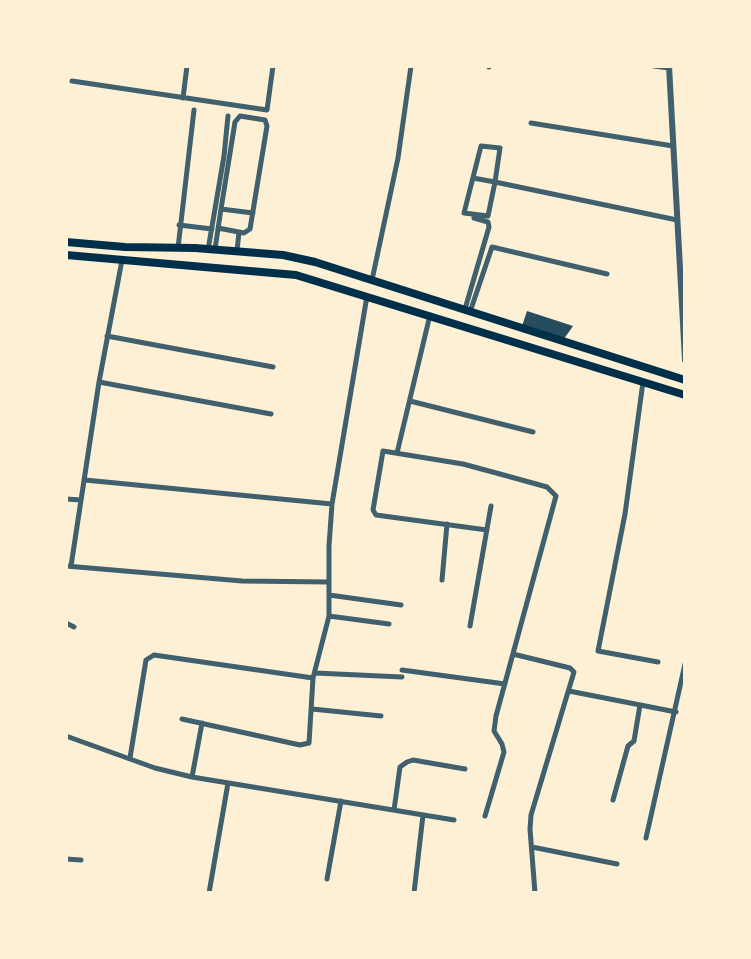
<!DOCTYPE html>
<style>
body{margin:0}
#map{position:relative;width:751px;height:959px;overflow:hidden;background:#fdf0d5;font-family:Manrope,sans-serif}
canvas{display:block}
.frame{position:absolute;inset:0;border:68px solid #fdf0d5;pointer-events:none}
</style>
<div id="map">
<canvas width="751" height="959"></canvas>
<div class="frame"></div>
</div>
<script>
const context = document.querySelector('canvas').getContext('2d');
context.lineJoin = 'round';
function fillPath(path, color) { context.fillStyle = color; context.fill(path, 'evenodd'); }
const poly = rows => new Path2D(rows.map(r => 'M' + r).join(''));
function strokePath(path, color, width, dash) { context.strokeStyle = color; context.lineWidth = width; context.lineCap = dash ? 'butt' : 'round'; context.setLineDash(dash || []); context.stroke(path); }
const building = poly([
 [527,311,573,326,564,339,522,326]
]);
const minor = poly([
 [654,66,669,68],
 [489,67,489,66],
 [72,81,267,110,273,66],
 [183,98,187,66],
 [531,123,673,146],
 [473,178,495,182,500,148,481,146,464,213,488,216,495,182,677,220],
 [221,209,253,213],
 [179,225,212,229],
 [178,248,194,110],
 [215,249,221,209,235,122,240,116,265,120,267,126,250,229,244,233,218,228],
 [208,250,224,156,228,116],
 [237,251,239,232],
 [372,280,398,158,411,66],
 [465,309,489,227,488,222,474,218],
 [470,312,492,247,607,274],
 [107,336,273,367],
 [99,382,271,414],
 [643,382,625,514,598,651,658,662],
 [410,401,533,432],
 [397,453,430,315],
 [85,480,332,504],
 [66,499,81,500],
 [66,566,242,581,329,582],
 [71,566,99,382,122,260],
 [442,580,447,524],
 [329,595,401,605],
 [329,616,389,624],
 [66,623,74,627],
 [470,626,491,506],
 [513,654,570,668,574,672,531,815,530,829,535,893],
 [402,670,505,684],
 [315,673,402,677],
 [569,691,676,712],
 [312,709,381,716],
 [182,719,300,745,309,743,313,678,329,616,329,546,332,504,367,296],
 [66,736,155,768,192,777,454,820],
 [130,758,146,660,154,655,313,678],
 [192,777,202,723],
 [613,800,628,746,634,741,640,705],
 [394,810,400,767,407,762,413,760,465,769],
 [485,816,504,752,502,744,494,731,496,716,556,496,547,487,500,474,463,464,383,451,373,510,376,515,487,530],
 [646,838,685,664],
 [532,847,617,864],
 [66,859,81,860],
 [327,879,341,801],
 [209,893,228,783],
 [414,893,423,815]
]);
const tertiary = poly([
 [669,66,685,360]
]);
const primary = poly([
 [66,242,125,247,195,248,283,255,315,262,685,380],
 [66,255,296,275,685,395]
]);
fillPath(building, '#264d5e');
strokePath(minor, '#3f606c', 5);
strokePath(tertiary, '#3f606c', 6);
strokePath(primary, '#003049', 8);
</script>
